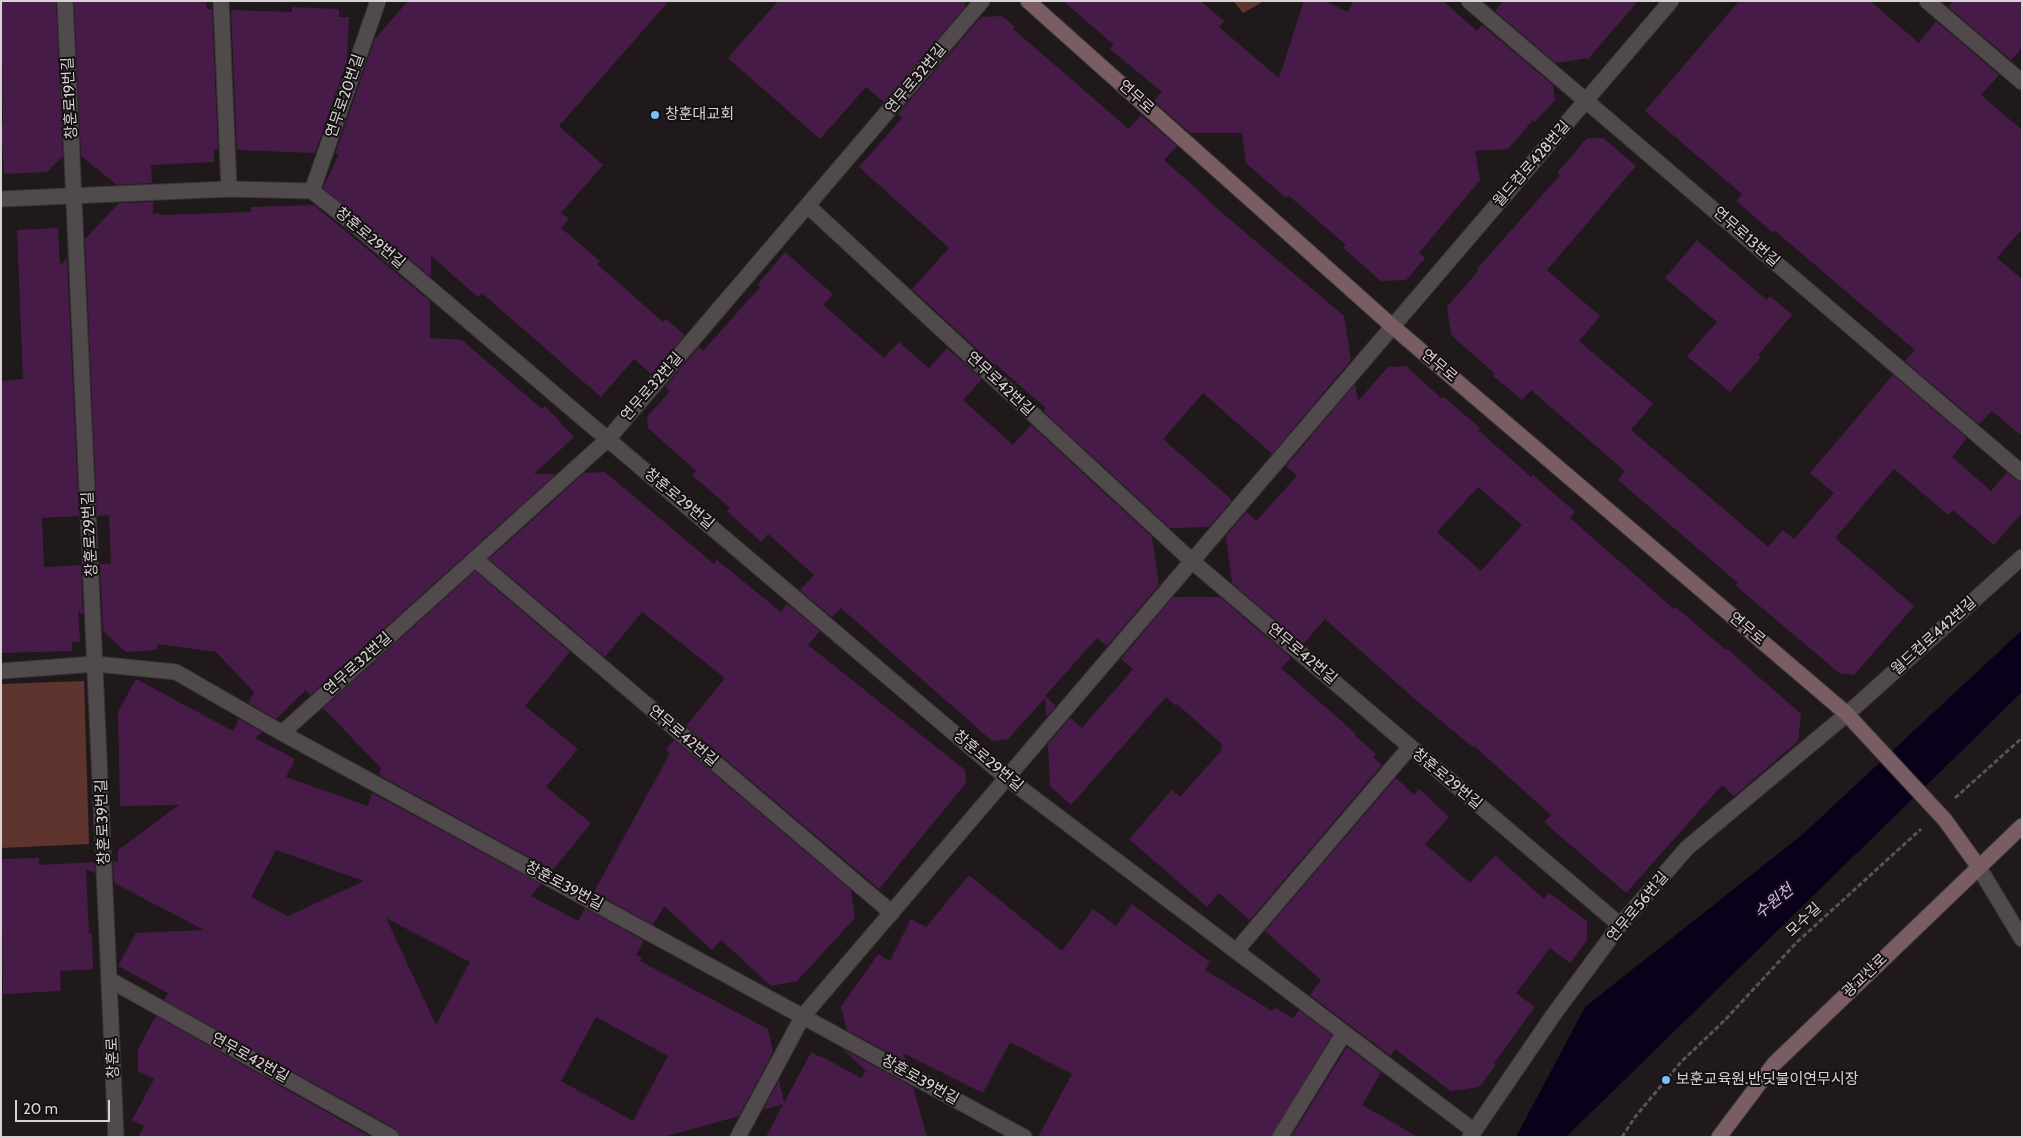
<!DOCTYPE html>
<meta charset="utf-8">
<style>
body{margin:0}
#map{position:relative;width:2023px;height:1138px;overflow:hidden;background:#20191c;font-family:Cabin,sans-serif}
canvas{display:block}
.frame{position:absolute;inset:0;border:2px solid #d7d2d4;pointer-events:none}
.scale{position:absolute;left:15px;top:1100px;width:95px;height:22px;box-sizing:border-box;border:2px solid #d7d2d4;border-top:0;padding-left:6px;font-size:15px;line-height:18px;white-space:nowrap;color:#d7d2d4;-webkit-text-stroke:4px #161013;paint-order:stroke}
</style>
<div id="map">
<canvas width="2023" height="1138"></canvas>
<div class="frame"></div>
<div class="scale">20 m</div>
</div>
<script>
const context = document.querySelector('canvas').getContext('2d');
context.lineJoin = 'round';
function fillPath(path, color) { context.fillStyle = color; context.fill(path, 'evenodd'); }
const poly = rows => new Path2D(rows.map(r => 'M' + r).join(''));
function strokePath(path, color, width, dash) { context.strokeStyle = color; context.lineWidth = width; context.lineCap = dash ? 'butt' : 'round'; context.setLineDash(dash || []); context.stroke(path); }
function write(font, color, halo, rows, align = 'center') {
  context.font = font + ' Cabin,"Noto Sans KR",sans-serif'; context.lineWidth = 4; context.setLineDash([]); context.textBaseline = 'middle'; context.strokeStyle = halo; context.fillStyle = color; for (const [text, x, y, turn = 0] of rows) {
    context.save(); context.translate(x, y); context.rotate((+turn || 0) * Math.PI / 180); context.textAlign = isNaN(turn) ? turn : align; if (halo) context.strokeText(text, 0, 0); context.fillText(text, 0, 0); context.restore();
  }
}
const green = poly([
 [1233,1,1264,1,1243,13],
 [84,681,89,844,1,848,1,684]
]);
const water = poly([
 [2022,630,2022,692,1566,1137,1516,1137,1585,1007,1803,834]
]);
const building = poly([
 [1,1,56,1,63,156,47,172,4,174,1,123,3,123],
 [74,1,206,1,207,9,212,9,218,149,214,149,214,162,151,165,152,183,117,185,81,156],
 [408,1,669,1,559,126,603,165,561,213,569,219,561,228,600,261,597,264,631,294,663,322,666,319,685,335,651,374,634,359,601,397,482,293,478,297,431,256,431,277,323,188,339,154,335,154,375,39],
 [778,1,965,1,966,6,884,102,866,87,820,139,728,58],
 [1063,1,1201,1,1224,21,1219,27,1279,78,1304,1,1325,1,1348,12,1353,1,1443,1,1477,31,1482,25,1553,85,1555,100,1535,122,1533,120,1508,149,1475,151,1480,180,1419,253,1425,258,1406,280,1381,281,1343,248,1346,245,1288,195,1286,198,1246,163,1242,133,1190,133,1154,101,1162,92,1110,49,1114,45],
 [1503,1,1638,1,1589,58,1556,63,1495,11],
 [1739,1,1870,1,1919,43,1936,21,1999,75,1981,95,2022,130,2022,229,1997,258,2022,279,2022,436,1992,411,1979,424,1905,361,1915,350,1774,230,1772,232,1736,201,1742,194,1645,111],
 [1953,1,2022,1,2022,48,2011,60,1948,7],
 [292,7,339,9,339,17,349,17,347,61,315,153,237,150,231,10,292,12],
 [1002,16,1015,27,1013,29,1129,129,1141,115,1177,146,1164,160,1209,200,1208,201,1344,316,1351,360,1272,454,1203,393,1163,439,1232,500,1209,527,1170,528,1043,411,1046,408,995,364,994,365,912,289,949,248,859,167,902,118,898,114,981,17],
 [1587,138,1603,138,1636,166,1547,270,1600,316,1579,341,1653,404,1631,430,1768,547,1783,530,1794,539,1834,493,1810,473,1893,375,1967,438,1952,457,1991,491,2007,472,2016,480,2022,482,2022,513,1994,545,1953,510,1948,515,1894,469,1835,538,1914,606,1854,675,1839,673,1735,585,1738,583,1618,480,1625,471,1531,390,1522,400,1493,376,1495,374,1451,335,1447,307,1478,271,1477,269,1560,175,1557,173],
 [153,202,153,214,159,213,160,215,251,212,251,207,314,205,430,301,430,338,462,340,542,409,545,406,574,437,534,474,556,474,310,695,306,690,276,719,248,703,254,692,216,652,157,644,157,650,126,652,103,631,100,564,111,564,109,515,97,516,85,239,119,203],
 [58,228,60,266,67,258,79,516,42,518,44,567,81,565,83,615,78,610,80,642,72,642,72,651,1,653,1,381,23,379,17,230],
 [1697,240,1767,300,1770,296,1792,315,1758,355,1761,357,1730,392,1687,356,1717,322,1665,278],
 [785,252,833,294,823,305,884,358,899,342,929,368,947,348,982,379,963,400,1013,445,1031,425,1152,537,1159,585,1107,646,1097,638,1045,696,1056,706,1046,717,1045,698,1008,739,992,741,841,608,832,617,800,590,814,575,768,534,761,542,727,511,730,508,692,475,696,471,648,428,647,417,670,391,665,387,699,347,703,351,760,287,758,284],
 [1406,366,1442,399,1444,397,1480,428,1478,430,1531,477,1533,475,1575,512,1570,518,1674,609,1676,607,1726,650,1727,649,1801,714,1798,741,1734,796,1722,785,1626,893,1544,822,1551,815,1474,746,1473,747,1418,702,1325,619,1303,644,1232,583,1226,536,1246,512,1256,521,1297,476,1286,466,1355,384,1358,401,1388,367],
 [1478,487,1522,525,1481,571,1437,532],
 [605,472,714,564,717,560,781,612,787,604,820,631,808,645,965,770,966,783,879,889,686,726,725,678,642,612,605,657,489,559,584,473],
 [475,571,570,652,525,706,578,749,546,787,591,823,553,870,379,775,381,768,323,708],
 [1173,597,1220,597,1291,658,1281,668,1356,734,1354,735,1376,754,1373,757,1382,765,1250,920,1219,893,1207,907,1129,839,1172,790,1180,797,1222,750,1220,748,1223,745,1177,704,1176,706,1166,697,1071,805,1050,786,1048,744,1070,718,1082,728,1133,669,1121,659],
 [136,679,233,731,239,719,262,732,255,738,295,759,286,777,368,806,372,793,541,884,531,896,578,921,585,908,644,941,636,955,642,958,640,961,768,1029,773,1052,739,1116,663,1137,400,1137,396,1129,164,1000,168,993,118,966,136,933,204,930,114,883,113,862,118,861,118,850,179,805,120,806,118,712],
 [276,850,364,881,288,916,251,897],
 [386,918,470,962,436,1025],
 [596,1017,668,1056,633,1121,561,1081],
 [674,740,851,890,855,918,797,981,771,986,721,940,712,950,664,906,653,925,594,892,670,753,666,750],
 [1396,778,1414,795,1419,789,1449,817,1425,844,1470,883,1495,855,1544,899,1549,893,1587,921,1587,940,1570,963,1550,948,1516,993,1535,1007,1494,1063,1496,1065,1479,1087,1451,1091,1395,1049,1391,1056,1310,995,1321,980,1265,931],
 [39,858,39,865,94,862,95,873,86,869,89,934,92,934,93,969,60,971,61,991,3,994,1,859],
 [969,875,1062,951,1093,909,1116,926,1132,904,1210,962,1205,970,1272,1011,1275,1008,1293,1018,1299,1010,1332,1035,1271,1137,1038,1137,1072,1074,1010,1042,983,1093,903,1053,906,1062,847,1030,841,1007,878,954,890,961,911,919,926,927],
 [156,1016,371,1137,138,1137,144,1126,132,1120,154,1079,138,1071,138,1049],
 [1347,1047,1381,1072,1362,1105,1418,1137,1291,1137],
 [841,1048,913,1087,927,1137,766,1137,783,1104,763,1110,779,1080,784,1103,811,1052,820,1057,821,1056,861,1078,866,1071]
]);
const path = poly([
 [1955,798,2022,738],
 [1622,1137,1635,1117,1681,1062,1725,1020,1797,942,1921,829]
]);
const lane = poly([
 [475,559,892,913],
 [1978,866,2022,939],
 [1236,951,1410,747],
 [1280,1137,1344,1033]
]);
const street = poly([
 [65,1,116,1137],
 [221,1,229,189],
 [1469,1,2022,473],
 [1927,1,2022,82],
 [312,191,378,1],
 [1,199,229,189,312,191,354,224,1007,778,1474,1131],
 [808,206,1193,562,1620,925],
 [1,671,96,664,176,672,282,733,1024,1137],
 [282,733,608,439,982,1],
 [110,980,391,1137],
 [738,1137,803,1016,1671,1],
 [1470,1137,1554,1014,1620,925,1687,848,1847,714,2022,557]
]);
const secondary = poly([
 [1028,1,1392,326,1847,714,1856,724],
 [1945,820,1978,866],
 [1719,1137,1774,1064,2022,826]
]);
const secondaryBridge = poly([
 [1856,724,1945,820]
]);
const markers = [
 [655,115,5,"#77bff7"],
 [1666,1080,5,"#77bff7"]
];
const streetNames = [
 ["연무로32번길",916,79,-50],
 ["연무로20번길",345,96,-71],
 ["연무로",1136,97,42],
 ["창훈로19번길",70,98,-93],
 ["월드컵로428번길",1532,164,-49],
 ["연무로13번길",1746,237,41],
 ["창훈로29번길",370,238,40],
 ["연무로",1439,366,40],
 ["연무로42번길",1000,384,43],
 ["연무로32번길",652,387,-49],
 ["창훈로29번길",679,499,40],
 ["창훈로29번길",90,534,-93],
 ["연무로",1747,629,40],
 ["월드컵로442번길",1934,636,-42],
 ["연무로42번길",1302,654,40],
 ["연무로32번길",358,664,-42],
 ["연무로42번길",683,736,40],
 ["창훈로29번길",988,761,40],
 ["창훈로29번길",1447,779,40],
 ["창훈로39번길",103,822,-92],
 ["창훈로39번길",564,886,28],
 ["연무로56번길",1638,907,-50],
 ["모수길",1804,920,-43],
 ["광교산로",1865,976,-44],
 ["창훈로",113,1058,-92],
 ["연무로42번길",250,1058,29],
 ["창훈로39번길",920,1080,29]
];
const poiNames = [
 ["창훈대교회",665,115],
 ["보훈교육원.반딧불이연무시장",1676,1080]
];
const waterNames = [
 ["수원천",1774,902,-39]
];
fillPath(green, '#5f342e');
fillPath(water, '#0b001a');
fillPath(building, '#471b47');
strokePath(lane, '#3a3638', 17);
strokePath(street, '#3a3638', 17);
strokePath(secondary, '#3a3638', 17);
strokePath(path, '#595356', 3, [5, 2.5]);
strokePath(lane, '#514a4d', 15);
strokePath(street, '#514a4d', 15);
strokePath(secondary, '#795d63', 15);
strokePath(secondaryBridge, '#3a3638', 17, []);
strokePath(secondaryBridge, '#795d63', 15);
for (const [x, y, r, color] of markers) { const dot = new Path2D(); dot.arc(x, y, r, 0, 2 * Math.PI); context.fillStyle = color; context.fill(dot); strokePath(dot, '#161013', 2); }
write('15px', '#d7d2d4', '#161013', streetNames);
write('15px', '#d7d2d4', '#161013', poiNames, 'left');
write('italic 16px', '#d3b3f7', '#161013', waterNames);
</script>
